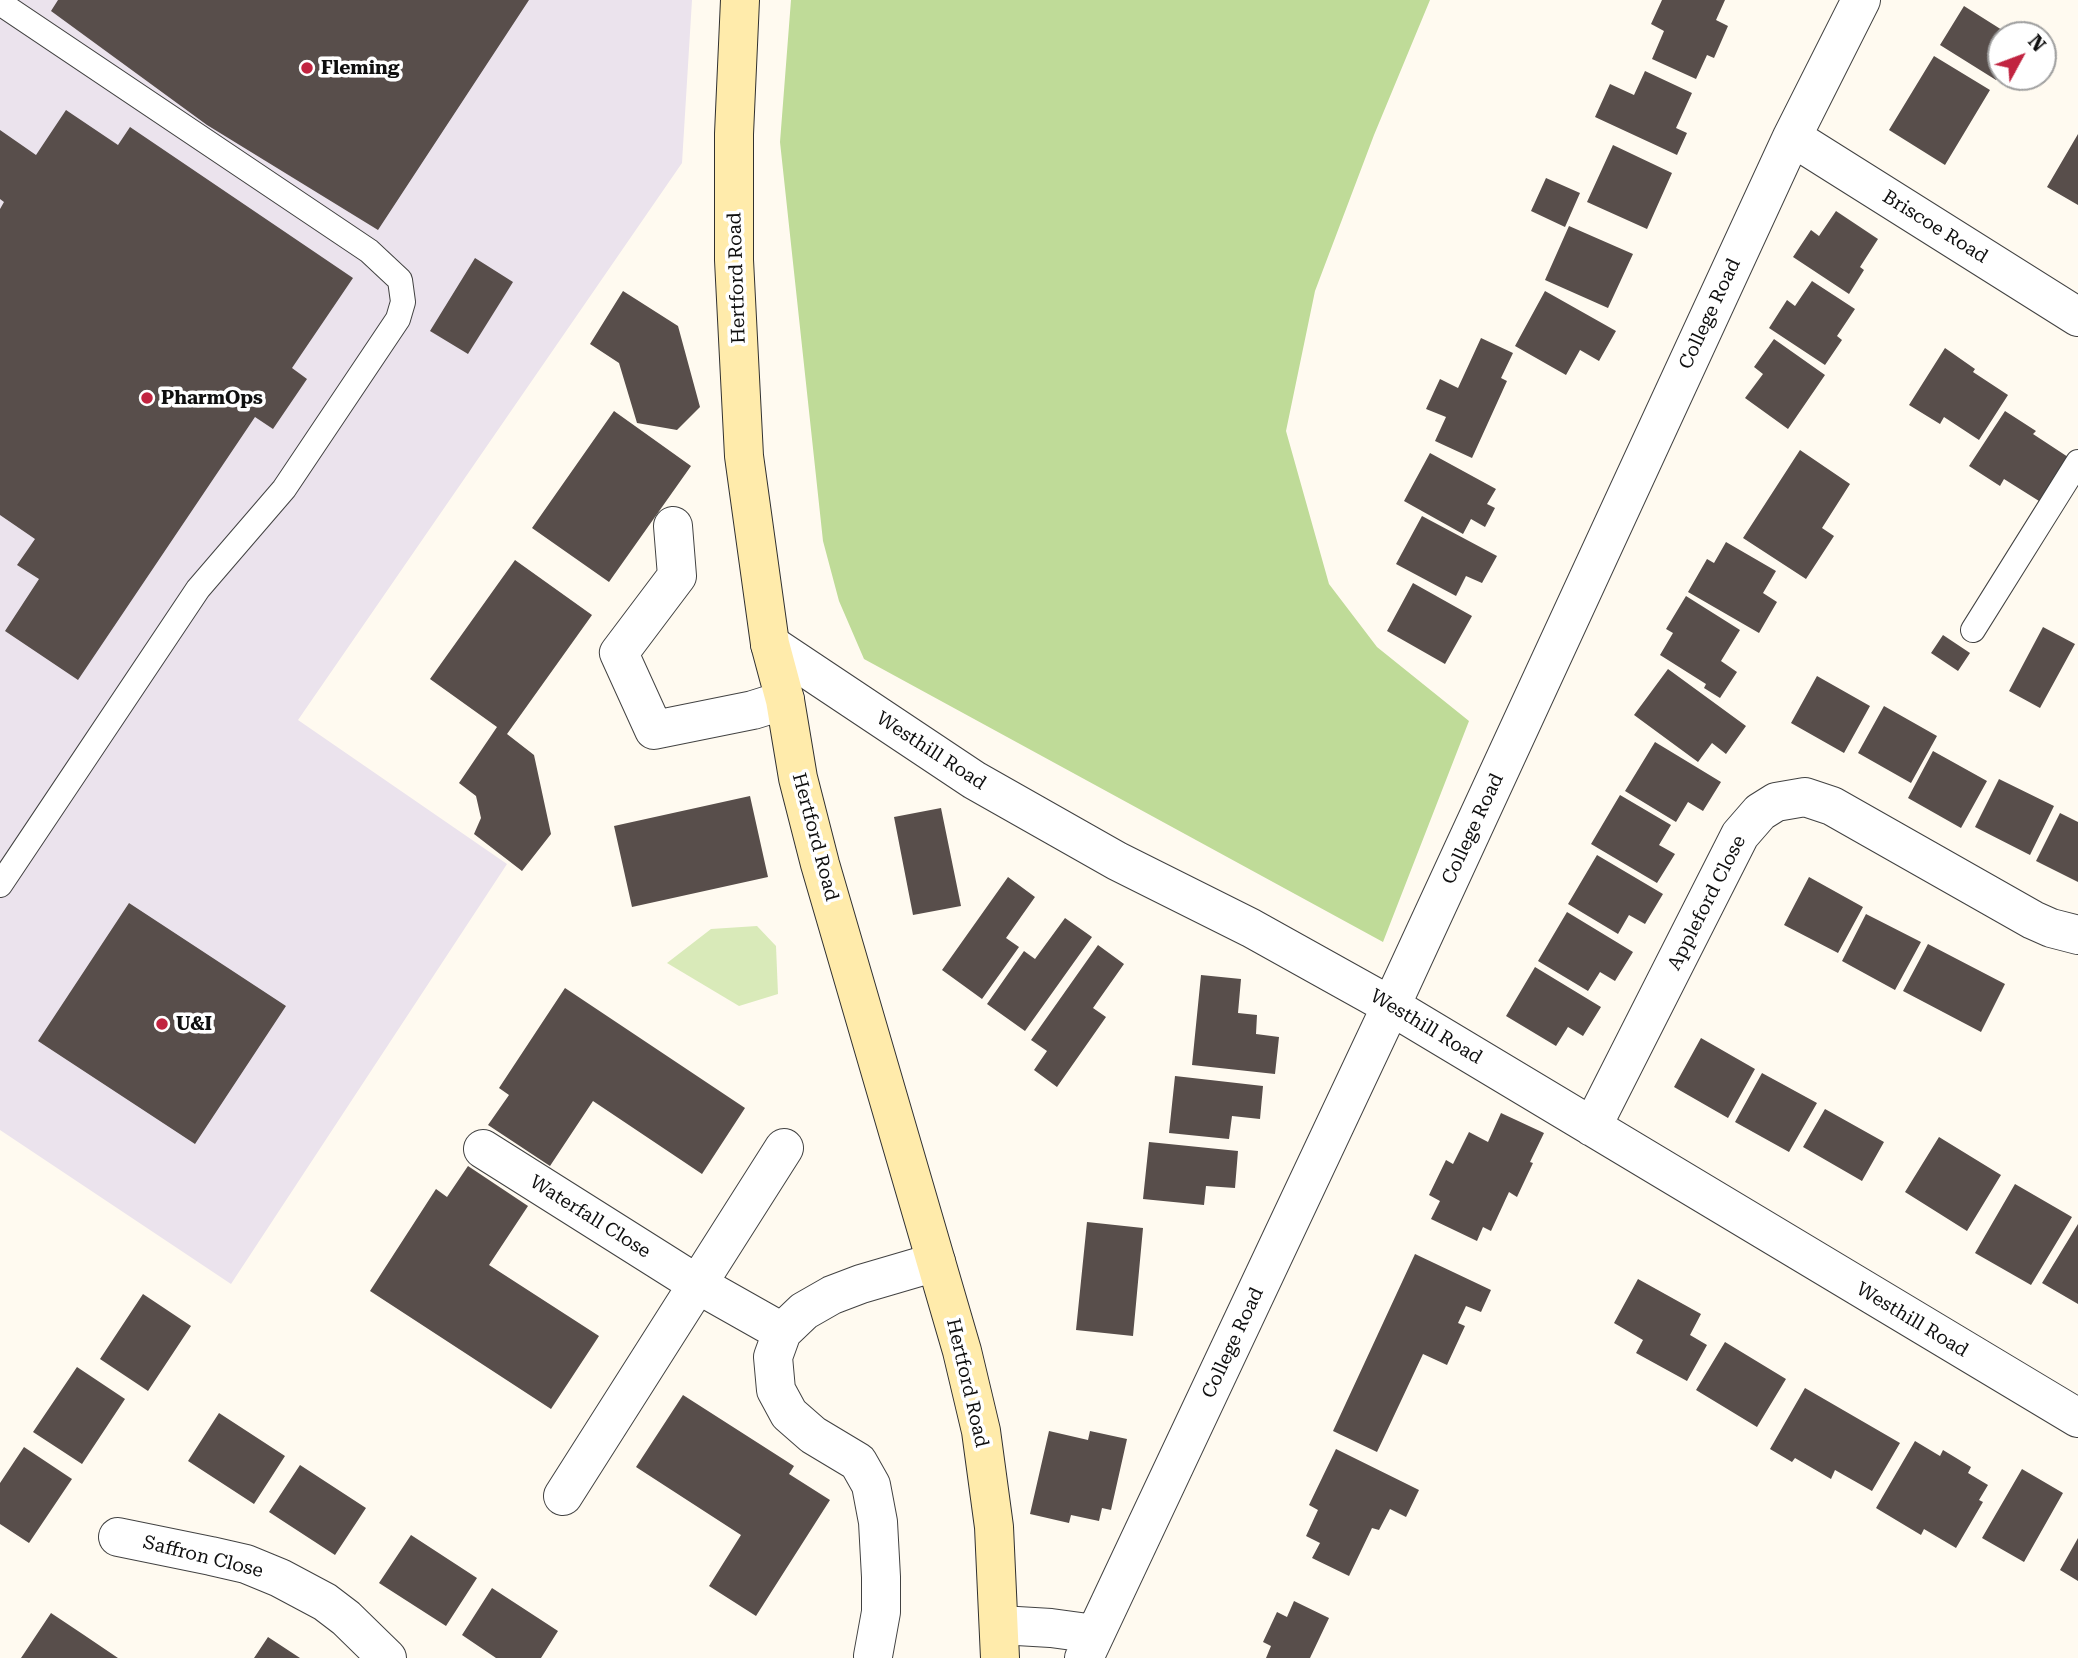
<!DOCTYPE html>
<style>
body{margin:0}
#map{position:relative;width:2078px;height:1658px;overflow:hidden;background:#fffaf0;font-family:"Roboto Serif",serif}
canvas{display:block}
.north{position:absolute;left:1987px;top:21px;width:70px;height:70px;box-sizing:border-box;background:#fff;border:2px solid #9f9f9f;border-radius:50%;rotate:49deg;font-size:19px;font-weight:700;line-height:28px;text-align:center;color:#0f0f0f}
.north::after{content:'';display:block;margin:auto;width:24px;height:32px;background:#c12440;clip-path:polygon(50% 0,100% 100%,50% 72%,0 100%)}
</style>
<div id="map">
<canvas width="2078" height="1658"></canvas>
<div class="north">N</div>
</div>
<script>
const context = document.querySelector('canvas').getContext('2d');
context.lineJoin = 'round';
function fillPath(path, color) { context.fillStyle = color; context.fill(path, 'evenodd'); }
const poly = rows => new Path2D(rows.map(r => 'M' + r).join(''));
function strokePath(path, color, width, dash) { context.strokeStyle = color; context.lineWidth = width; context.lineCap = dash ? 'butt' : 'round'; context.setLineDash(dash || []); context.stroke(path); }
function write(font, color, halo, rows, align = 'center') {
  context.font = font + ' "Roboto Serif",serif'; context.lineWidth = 7; context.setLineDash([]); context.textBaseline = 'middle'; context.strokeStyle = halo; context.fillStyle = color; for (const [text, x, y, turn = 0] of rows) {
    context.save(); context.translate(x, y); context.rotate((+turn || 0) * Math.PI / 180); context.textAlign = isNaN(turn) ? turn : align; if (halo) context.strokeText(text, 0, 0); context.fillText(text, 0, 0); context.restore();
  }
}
const industrial = poly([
 [0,0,692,0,682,163,298,720,507,864,231,1284,0,1130]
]);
const green = poly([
 [757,926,776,946,778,994,739,1006,667,963,711,929]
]);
const forest = poly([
 [791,0,1430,0,1374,135,1315,291,1286,431,1329,584,1377,647,1469,721,1383,942,864,659,839,601,823,541,780,142]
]);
const building = poly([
 [58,0,529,0,378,230,207,125,51,11],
 [1662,0,1725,0,1716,20,1728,26,1714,58,1707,55,1696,79,1652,59,1664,31,1651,24],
 [1964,6,2010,35,2001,35,2001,73,1996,80,1940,45],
 [1934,56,1990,90,1945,165,1889,130],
 [1645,71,1692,93,1676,128,1687,133,1677,155,1595,117,1610,84,1634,95],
 [66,110,118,145,130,127,353,278,292,368,307,379,273,429,255,417,78,680,5,631,39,579,17,565,35,539,0,515,0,209,4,202,0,199,0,130,36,155],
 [2078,134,2078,205,2047,187],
 [1613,145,1672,173,1647,229,1587,202],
 [1546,178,1580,193,1565,227,1531,211],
 [1836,211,1878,239,1860,267,1864,270,1849,294,1793,257,1811,230,1819,236],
 [1569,226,1633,254,1608,308,1545,280],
 [475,258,513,282,468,354,430,331],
 [1812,281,1855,309,1837,336,1842,340,1825,365,1769,328,1787,300,1795,306],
 [623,291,678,326,700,407,677,430,637,423,619,363,590,344],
 [1545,291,1616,331,1599,361,1580,350,1566,375,1515,346],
 [1481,338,1513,353,1501,378,1507,381,1472,458,1435,441,1446,417,1426,409,1440,379,1458,388],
 [1774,339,1825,375,1788,429,1745,398,1763,374,1754,367],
 [1945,348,1975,369,1973,372,2008,395,1979,440,1944,417,1940,424,1909,405],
 [614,411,691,466,609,582,532,528],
 [2005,411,2036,431,2033,434,2068,457,2039,501,2004,479,2000,486,1969,466],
 [1800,450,1850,484,1822,528,1834,536,1806,579,1743,538],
 [1430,453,1496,489,1487,504,1495,508,1485,527,1471,519,1463,534,1404,501],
 [1422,516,1497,556,1482,583,1466,576,1456,596,1396,564],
 [1726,542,1776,571,1763,593,1777,602,1759,633,1688,592,1707,559,1714,563],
 [515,560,592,615,507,734,534,755,551,834,522,871,474,834,481,818,476,796,459,783,497,727,430,679],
 [1413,583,1472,616,1445,664,1387,631],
 [1686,596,1740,630,1721,661,1737,672,1720,698,1704,688,1706,684,1660,655,1673,633,1666,629],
 [2043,627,2075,644,2040,708,2009,691],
 [1943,635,1970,653,1958,671,1931,653],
 [1668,669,1746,726,1726,754,1712,743,1698,762,1634,715],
 [1817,676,1870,706,1844,753,1791,723],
 [1884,706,1937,736,1911,783,1858,753],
 [1655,742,1721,782,1703,811,1688,802,1676,822,1625,791],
 [1933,751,1987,781,1961,828,1908,798],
 [1999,779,2054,806,2030,855,1975,827],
 [1620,795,1671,825,1659,845,1675,854,1657,883,1591,844],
 [750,796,768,877,632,907,614,826],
 [941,808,961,906,913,915,894,817],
 [2060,813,2078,822,2078,882,2036,861],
 [1597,855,1663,894,1645,924,1629,915,1618,934,1568,904],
 [1008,877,1035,897,1006,938,1019,947,982,999,942,970],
 [1809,877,1863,907,1838,953,1784,925],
 [129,903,286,1006,195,1144,38,1041],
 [1567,912,1633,952,1615,981,1600,972,1588,991,1538,961],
 [1866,914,1921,942,1895,990,1842,961],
 [1065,918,1092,937,1025,1031,987,1004,1024,951,1035,959],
 [1928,944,2005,984,1981,1032,1903,991],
 [1098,945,1124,964,1093,1008,1106,1017,1057,1087,1034,1070,1047,1051,1031,1040],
 [1535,967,1601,1007,1583,1036,1568,1027,1556,1046,1506,1016],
 [1201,975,1241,979,1238,1013,1257,1015,1256,1034,1279,1037,1275,1074,1192,1065],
 [565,988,745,1108,702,1174,593,1101,550,1166,488,1125,509,1095,499,1088],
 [1701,1038,1755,1069,1728,1118,1674,1087],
 [1762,1073,1817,1103,1789,1152,1735,1122],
 [1175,1076,1263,1086,1260,1119,1232,1116,1229,1139,1169,1133],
 [1825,1109,1884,1142,1862,1181,1803,1147],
 [1501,1113,1544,1133,1530,1162,1533,1163,1517,1197,1509,1192,1491,1231,1483,1227,1477,1241,1431,1219,1440,1201,1429,1195,1446,1160,1453,1164,1469,1132,1488,1142],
 [1939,1137,2001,1175,1967,1231,1905,1192],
 [1149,1142,1238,1151,1235,1188,1206,1186,1204,1205,1143,1199],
 [468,1166,528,1206,489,1265,599,1336,551,1409,370,1291,436,1189,447,1197],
 [2015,1184,2072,1217,2031,1285,1975,1253],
 [1087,1222,1143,1228,1133,1336,1076,1330],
 [2078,1224,2078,1304,2042,1283],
 [1415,1254,1491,1290,1481,1312,1466,1306,1458,1323,1465,1326,1447,1365,1423,1354,1377,1452,1333,1431],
 [1638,1279,1701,1314,1690,1335,1707,1345,1687,1381,1636,1353,1643,1340,1614,1323],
 [143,1294,191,1326,148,1391,100,1359],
 [1725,1342,1786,1379,1757,1427,1696,1390],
 [77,1367,125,1399,82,1464,33,1432],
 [1805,1388,1900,1443,1872,1491,1835,1470,1831,1479,1795,1458,1792,1462,1770,1449],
 [683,1395,794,1466,789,1474,830,1500,756,1616,709,1586,741,1535,636,1467],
 [219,1413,285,1456,254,1504,188,1461],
 [1049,1431,1088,1440,1090,1431,1127,1439,1111,1510,1102,1508,1099,1521,1071,1515,1069,1523,1030,1514],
 [1915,1441,1940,1456,1943,1450,1971,1467,1968,1473,1988,1485,1979,1500,1983,1502,1956,1548,1924,1529,1921,1535,1876,1508],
 [24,1447,72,1479,29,1543,0,1524,0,1483],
 [1336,1449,1419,1490,1406,1517,1390,1509,1379,1530,1372,1528,1349,1576,1312,1558,1320,1543,1306,1536,1318,1510,1309,1505],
 [300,1465,366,1508,335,1555,269,1512],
 [2022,1469,2063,1493,2024,1562,1982,1538],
 [411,1535,477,1578,446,1626,379,1583],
 [2078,1538,2078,1581,2060,1570],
 [492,1588,558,1631,541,1658,496,1658,462,1635],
 [1294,1601,1329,1618,1310,1658,1266,1658,1271,1646,1263,1642,1277,1612,1287,1617],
 [51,1613,84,1635,118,1658,21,1658],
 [268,1637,300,1658,254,1658]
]);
const lane = poly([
 [0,3,369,251,400,280,403,302,398,319,284,489,198,589,0,885],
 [1973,630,2078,462]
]);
const street = poly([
 [1792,137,2078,317],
 [673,526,677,576,619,653,654,730,753,710,785,700],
 [770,644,974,780,1117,861,1251,928,1391,1006,2078,1418],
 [1592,1127,1740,835,1760,812,1776,802,1805,797,1832,806,2033,920,2051,928,2078,935],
 [483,1149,697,1284,782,1332],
 [563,1496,784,1148],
 [118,1537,211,1556,246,1564,280,1578,325,1602,346,1618,387,1658],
 [1000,1625,1051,1628,1095,1634],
 [873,1656,881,1612,881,1577,878,1522,871,1485,858,1462,813,1435,789,1414,776,1390,773,1357,782,1332,804,1311,832,1295,861,1284,936,1262],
 [1084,1658,1391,1006,1792,137,1861,0]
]);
const secondary = poly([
 [740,0,734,134,734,260,744,456,770,644,785,700,798,778,820,864,962,1351,981,1431,994,1527,1000,1658]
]);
const markers = [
 [307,68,7,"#c12440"],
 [147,398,7,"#c12440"],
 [162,1024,7,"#c12440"]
];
const poiNames = [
 ["Fleming",321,68],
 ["PharmOps",161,398],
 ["U&I",176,1024]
];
const streetNames = [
 ["Briscoe Road",1935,227,32],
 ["Hertford Road",737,278,-92],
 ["College Road",1710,314,-65],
 ["Westhill Road",931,751,33],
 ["College Road",1473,829,-65],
 ["Hertford Road",815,837,75],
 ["Appleford Close",1707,903,-63],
 ["Westhill Road",1426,1027,31],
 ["Waterfall Close",590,1217,32],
 ["Westhill Road",1912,1320,31],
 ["College Road",1233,1343,-65],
 ["Hertford Road",967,1383,77],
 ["Saffron Close",203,1557,14]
];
fillPath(industrial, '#ebe3ed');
fillPath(green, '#d9eab9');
fillPath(forest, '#bfdb98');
fillPath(building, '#584e4b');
strokePath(lane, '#424242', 26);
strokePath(street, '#424242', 40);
strokePath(secondary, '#313131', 40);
strokePath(lane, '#fff', 24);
strokePath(street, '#fff', 38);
strokePath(secondary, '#ffebab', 38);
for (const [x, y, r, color] of markers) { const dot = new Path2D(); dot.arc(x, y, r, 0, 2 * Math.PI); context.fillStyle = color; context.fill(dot); strokePath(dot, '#fff', 2.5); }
write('bold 19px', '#0f0f0f', '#fff', poiNames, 'left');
write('19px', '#0f0f0f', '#fff', streetNames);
</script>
